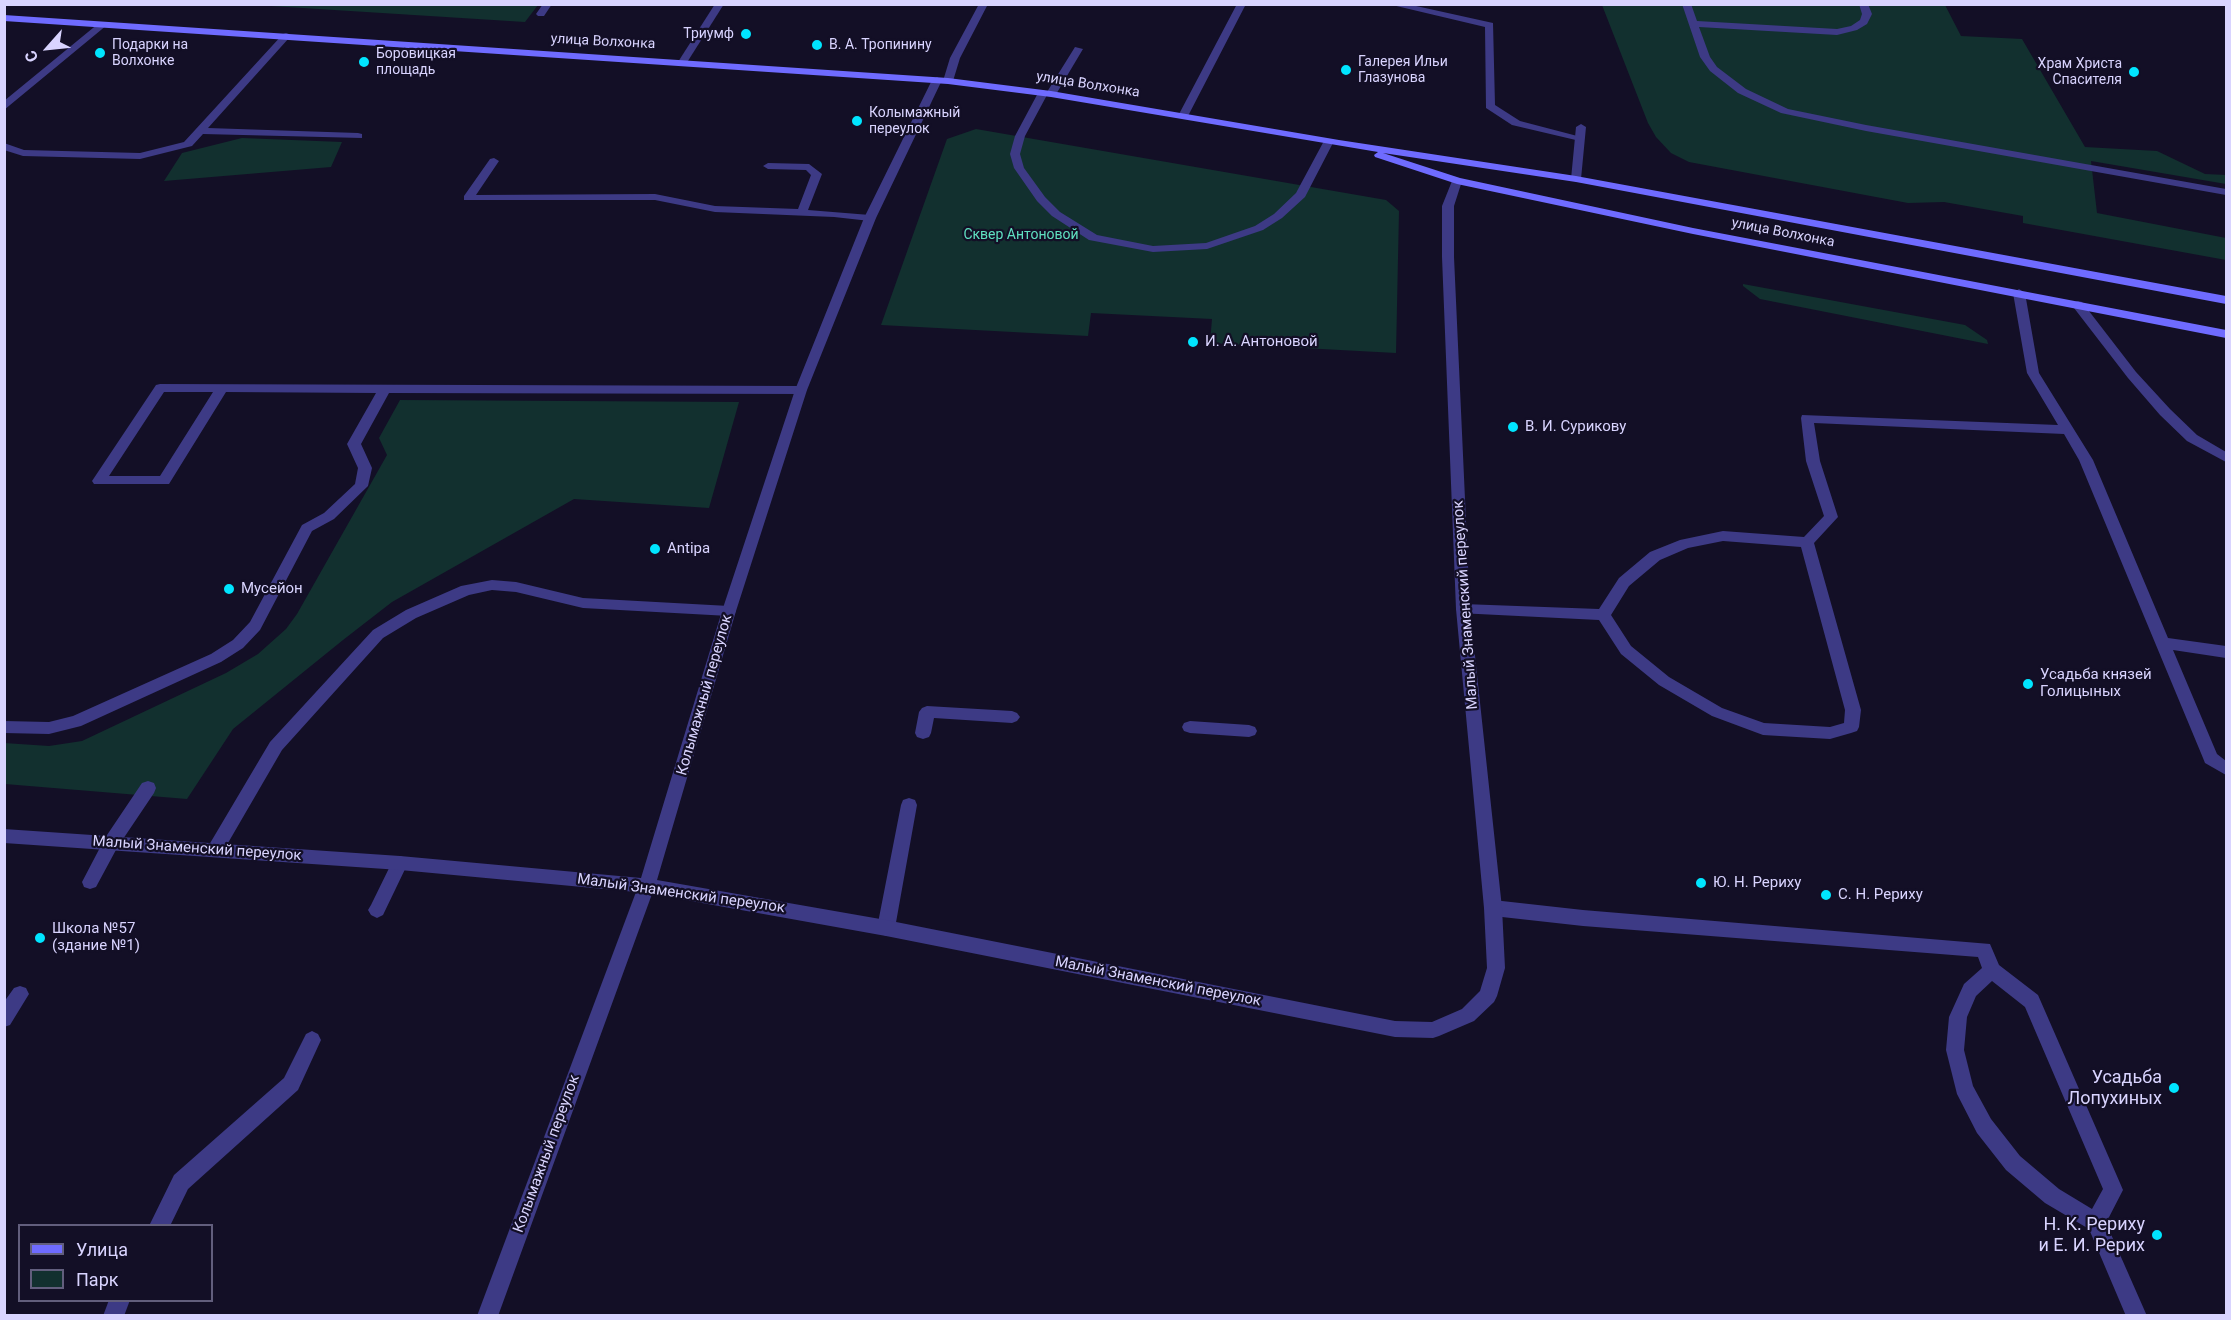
<!DOCTYPE html>
<meta charset="utf-8">
<style>
body{margin:0}
#map{position:relative;width:2231px;height:1320px;overflow:hidden;background:#130f26;font-family:Roboto,sans-serif}
canvas{display:block}
.frame{position:absolute;inset:0;border:6px solid #d9d4ff;pointer-events:none}
.legend{position:absolute;left:18px;top:1224px;width:195px;height:78px;box-sizing:border-box;background:#130f26;border:2px solid #625e7d;margin:0;padding:8px 10px;list-style:none;font-size:18px;color:#d9d4ff}
.legend li{display:flex;align-items:center;gap:12px;height:30px}
.legend b{width:30px;border:2px solid #625e7d}
.north{position:absolute;left:18px;top:18px;width:60px;height:60px;-webkit-text-stroke:4px #130f26;paint-order:stroke;rotate:243deg;font-size:16px;font-weight:700;line-height:24px;text-align:center;color:#d9d4ff}
.north::after{content:'';display:block;margin:auto;width:21px;height:27px;background:#d9d4ff;clip-path:polygon(50% 0,100% 100%,50% 72%,0 100%)}
</style>
<div id="map">
<canvas width="2231" height="1320"></canvas>
<div class="frame"></div>
<ul class="legend">
<li><b style="height:8px;background:#6f6bff"></b>Улица</li>
<li><b style="height:16px;background:#12302f"></b>Парк</li>
</ul>
<div class="north">С</div>
</div>
<script>
const context = document.querySelector('canvas').getContext('2d');
context.lineJoin = 'round';
function fillPath(path, color) { context.fillStyle = color; context.fill(path, 'evenodd'); }
const poly = rows => new Path2D(rows.map(r => 'M' + r).join(''));
function strokePath(path, color, width, dash) { context.strokeStyle = color; context.lineWidth = width; context.lineCap = dash ? 'butt' : 'round'; context.setLineDash(dash || []); context.stroke(path); }
function write(font, color, halo, rows, align = 'center') {
  context.font = font + ' Roboto,sans-serif'; context.lineWidth = 4.5; context.setLineDash([]); context.textBaseline = 'middle'; context.strokeStyle = halo; context.fillStyle = color; for (const [text, x, y, turn = 0] of rows) {
    context.save(); context.translate(x, y); context.rotate((+turn || 0) * Math.PI / 180); context.textAlign = isNaN(turn) ? turn : align; if (halo) context.strokeText(text, 0, 0); context.fillText(text, 0, 0); context.restore();
  }
}
const green = poly([
 [255,5,538,4,538,5,525,22],
 [1602,5,1945,5,1961,36,2022,39,2085,147,2157,151,2205,174,2226,175,2226,184,2091,161,2097,213,2226,238,2226,260,2023,223,2023,216,1944,202,1908,203,1689,162,1671,153,1656,137,1648,123],
 [976,129,1386,200,1399,211,1396,353,1210,343,1212,319,1091,313,1088,336,881,325,947,139],
 [242,138,342,142,331,167,164,181,182,153],
 [1743,284,1965,325,1987,340,1988,344,1760,299,1743,286],
 [400,400,739,402,709,508,574,499,392,602,343,640,233,729,187,799,5,784,4,743,49,746,82,741,226,673,258,654,286,629,297,614,387,455,379,438]
]);
const service = poly([
 [543,4,552,4,544,16,538,16,536,14,543,4],
 [979,4,988,4,960,58,953,81,944,83,943,81,950,58,979,4],
 [1237,4,1246,4,1188,116,1179,118,1178,116,1237,4],
 [1388,4,1407,4,1493,23,1495,105,1520,121,1585,138,1580,141,1512,125,1486,108,1485,27,1388,4],
 [1682,4,1691,4,1697,21,1837,29,1851,26,1860,20,1862,14,1859,4,1868,4,1872,14,1867,24,1857,30,1837,35,1699,27,1710,57,1717,67,1746,89,1788,109,1866,125,2226,189,2226,195,1866,131,1781,113,1738,93,1710,71,1700,57,1682,4],
 [99,23,107,25,4,110,4,101,99,23],
 [286,33,289,34,289,38,208,128,358,133,362,134,362,138,203,134,192,146,140,159,23,156,4,150,4,143,24,150,140,153,184,142,283,34,286,33],
 [1075,47,1083,49,1055,96,1047,95,1025,136,1020,154,1024,168,1045,197,1060,212,1097,235,1153,246,1206,243,1255,226,1274,214,1296,193,1325,139,1334,141,1305,197,1282,218,1263,230,1207,249,1153,252,1089,240,1052,216,1037,201,1014,168,1010,154,1015,136,1038,93,1043,90,1047,92,1075,47],
 [494,158,499,161,476,195,655,194,715,206,798,209,811,175,806,170,768,169,763,166,768,163,809,164,822,174,808,210,870,215,876,218,870,221,834,217,715,212,655,200,464,200,464,196,490,159,494,158],
 [2019,289,2025,293,2039,373,2093,460,2168,638,2226,646,2226,658,2173,650,2217,754,2226,761,2226,775,2205,763,2203,758,2079,460,2064,434,1814,423,1820,461,1838,517,1814,543,1861,710,1859,727,1857,731,1851,733,1830,739,1763,735,1712,716,1659,685,1621,654,1599,620,1458,613,1456,609,1458,605,1463,604,1599,609,1619,578,1650,552,1680,540,1723,531,1804,537,1824,516,1806,461,1801,418,1802,415,2058,425,2027,373,2013,293,2019,289],
 [1723,541,1801,547,1845,710,1844,723,1830,727,1764,723,1722,708,1669,677,1631,646,1611,615,1629,586,1660,560,1688,548,1723,541],
 [2078,301,2082,302,2136,372,2170,409,2197,435,2226,452,2226,462,2187,441,2160,415,2128,378,2074,308,2074,302,2078,301],
 [160,384,801,386,807,390,801,394,389,393,361,444,372,468,368,486,334,519,312,531,260,630,243,648,221,662,81,726,49,734,4,733,4,721,49,722,73,716,211,654,233,640,250,622,302,525,324,513,355,484,358,468,347,444,376,393,226,392,169,484,94,484,92,481,156,385,160,384],
 [164,392,213,392,160,476,109,476,164,392],
 [492,580,516,582,583,598,729,606,734,607,736,611,734,615,729,616,583,608,516,592,492,590,469,595,416,618,383,638,282,750,221,855,215,857,209,855,207,850,209,845,270,742,373,630,406,610,461,586,492,580],
 [927,706,1012,711,1017,713,1020,717,1017,721,1012,723,934,718,931,733,929,737,923,739,917,737,915,733,919,712,922,708,927,706],
 [1190,721,1249,725,1255,727,1257,731,1255,735,1249,737,1190,733,1184,731,1182,727,1184,723,1190,721],
 [148,781,154,783,156,788,154,793,117,848,96,887,90,889,84,887,82,882,105,838,142,783,148,781],
 [909,798,915,800,917,805,895,928,892,933,886,936,880,933,877,928,901,805,903,800,909,798],
 [400,856,406,858,408,863,383,915,377,918,371,915,368,910,371,905,394,858,400,856],
 [1493,900,1583,910,1990,944,1999,965,2038,995,2120,1183,2123,1190,2106,1223,2147,1316,2126,1316,2089,1229,2045,1203,2006,1170,1977,1133,1957,1094,1946,1050,1949,1017,1964,984,1982,968,1978,957,1583,926,1493,916,1487,913,1484,908,1487,903,1493,900],
 [1992,981,2025,1007,2103,1189,2092,1209,2059,1189,2020,1156,1991,1119,1973,1086,1964,1050,1967,1017,1976,996,1992,981],
 [20,986,26,988,29,994,10,1025,4,1027,4,1002,14,988,20,986],
 [312,1031,318,1034,321,1040,298,1090,188,1189,170,1226,149,1226,174,1175,284,1078,306,1034,312,1031],
 [109,1300,130,1300,124,1316,103,1316,109,1300]
]);
const minor = poly([
 [937,77,942,80,876,218,807,390,736,611,657,880,886,920,1395,1021,1432,1022,1462,1009,1480,991,1487,968,1484,908,1456,609,1442,257,1442,206,1452,181,1457,178,1462,181,1454,206,1454,257,1470,609,1502,908,1505,968,1497,996,1494,1002,1474,1021,1439,1036,1433,1038,1395,1037,886,936,652,894,498,1316,477,1316,636,892,400,870,4,843,4,829,400,856,641,878,722,611,795,390,864,218,932,80,937,77],
 [1581,124,1586,127,1581,179,1576,182,1571,179,1576,127,1581,124]
]);
const tertiary = poly([
 [715,4,724,4,686,64,680,64,678,62,715,4]
]);
const secondary = poly([
 [4,15,948,78,1051,91,1339,140,1576,176,2226,296,2226,304,1576,182,1383,153,1460,178,1693,228,2226,330,2226,338,1693,234,1457,184,1375,157,1374,155,1378,152,1051,97,948,84,4,21,4,15]
]);
const markers = [
 [746,34,6,"#00e5ff"],
 [817,45,6,"#00e5ff"],
 [100,53,6,"#00e5ff"],
 [364,62,6,"#00e5ff"],
 [1346,70,6,"#00e5ff"],
 [2134,72,6,"#00e5ff"],
 [857,121,6,"#00e5ff"],
 [1193,342,6,"#00e5ff"],
 [1513,427,6,"#00e5ff"],
 [655,549,6,"#00e5ff"],
 [229,589,6,"#00e5ff"],
 [2028,684,6,"#00e5ff"],
 [1701,883,6,"#00e5ff"],
 [1826,895,6,"#00e5ff"],
 [40,938,6,"#00e5ff"],
 [2174,1088,6,"#00e5ff"],
 [2157,1235,6,"#00e5ff"]
];
const farPoinames = [
 ["Триумф",734,34,"right"],
 ["Подарки на",112,45],
 ["Волхонке",112,61],
 ["В. А. Тропинину",829,45],
 ["Боровицкая",376,54],
 ["площадь",376,70],
 ["Галерея Ильи",1358,62],
 ["Глазунова",1358,78],
 ["Храм Христа",2122,64,"right"],
 ["Спасителя",2122,80,"right"],
 ["Колымажный",869,113],
 ["переулок",869,129]
];
const farStreetnames = [
 ["улица Волхонка",603,42,3],
 ["улица Волхонка",1088,85,9],
 ["улица Волхонка",1783,233,11]
];
const farParknames = [
 ["Сквер Антоновой",1021,235]
];
const poiNames = [
 ["И. А. Антоновой",1205,342],
 ["В. И. Сурикову",1525,427],
 ["Antipa",667,549],
 ["Мусейон",241,589],
 ["Усадьба князей",2040,675],
 ["Голицыных",2040,692],
 ["Ю. Н. Рериху",1713,883],
 ["С. Н. Рериху",1838,895],
 ["Школа №57",52,929],
 ["(здание №1)",52,946]
];
const streetNames = [
 ["Малый Знаменский переулок",1466,605,-94],
 ["Колымажный переулок",705,695,-74],
 ["Малый Знаменский переулок",197,849,4],
 ["Малый Знаменский переулок",681,894,8],
 ["Малый Знаменский переулок",1158,982,11],
 ["Колымажный переулок",547,1154,-70]
];
const nearPoinames = [
 ["Усадьба",2162,1078],
 ["Лопухиных",2162,1099],
 ["Н. К. Рериху",2145,1225],
 ["и Е. И. Рерих",2145,1246]
];
fillPath(green, '#12302f');
fillPath(service, '#3d3a85');
fillPath(minor, '#3d3a85');
fillPath(tertiary, '#3d3a85');
fillPath(secondary, '#6f6bff');
for (const [x, y, r, color] of markers) { const dot = new Path2D(); dot.arc(x, y, r, 0, 2 * Math.PI); context.fillStyle = color; context.fill(dot); strokePath(dot, '#130f26', 2); }
write('14px', '#d9d4ff', '#130f26', farPoinames, 'left');
write('14px', '#d9d4ff', '#130f26', farStreetnames);
write('14px', '#5fe0c0', '#130f26', farParknames);
write('15px', '#d9d4ff', '#130f26', poiNames, 'left');
write('15px', '#d9d4ff', '#130f26', streetNames);
write('18px', '#d9d4ff', '#130f26', nearPoinames, 'right');
</script>
